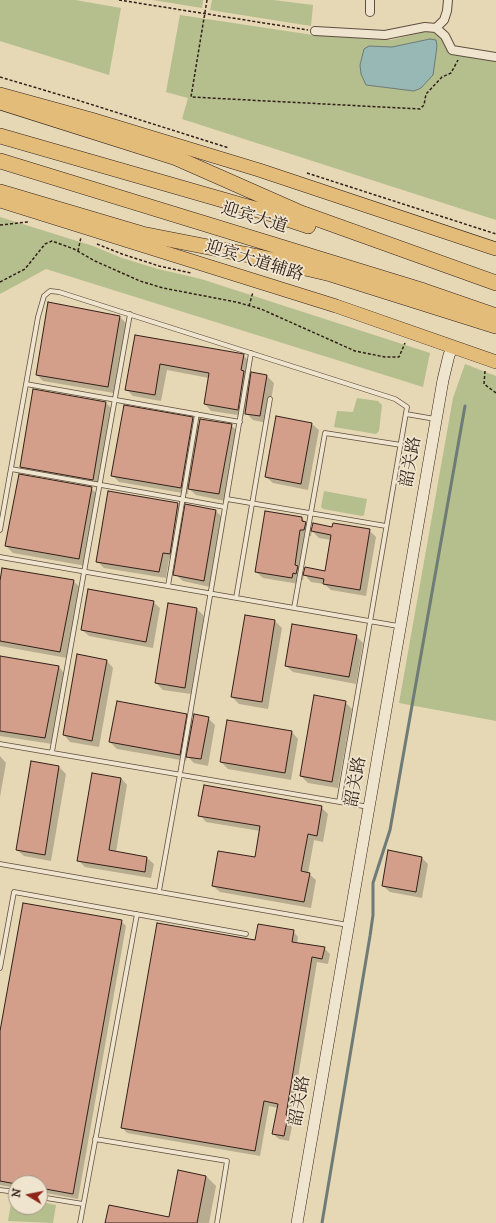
<!DOCTYPE html>
<meta charset="utf-8">
<style>
body{margin:0}
#map{position:relative;width:496px;height:1223px;overflow:hidden;background:#e6d7b5;font-family:"IM FELL DW Pica",serif}
canvas{display:block}
.north{position:absolute;left:8px;top:1175px;width:40px;height:40px;box-sizing:border-box;background:#efe5cf;border:1px solid #a39686;border-radius:50%;rotate:280deg;font-size:11px;font-weight:700;line-height:16px;text-align:center;color:#322018}
.north::after{content:'';display:block;margin:auto;width:14px;height:18px;background:#8f2418;clip-path:polygon(50% 0,100% 100%,50% 72%,0 100%)}
</style>
<div id="map">
<canvas width="496" height="1223"></canvas>
<div class="north">N</div>
</div>
<script>
const context = document.querySelector('canvas').getContext('2d');
context.lineJoin = 'round';
function fillPath(path, color) { context.fillStyle = color; context.fill(path, 'evenodd'); }
const poly = rows => new Path2D(rows.map(r => 'M' + r).join(''));
function strokePath(path, color, width, dash) { context.strokeStyle = color; context.lineWidth = width; context.lineCap = dash ? 'butt' : 'round'; context.setLineDash(dash || []); context.stroke(path); }
function write(font, color, halo, rows, align = 'center') {
  context.font = font + ' "IM FELL DW Pica","Noto Serif SC",serif'; context.lineWidth = 3.5; context.setLineDash([]); context.textBaseline = 'middle'; context.strokeStyle = halo; context.fillStyle = color; for (const [text, x, y, turn = 0] of rows) {
    context.save(); context.translate(x, y); context.rotate((+turn || 0) * Math.PI / 180); context.textAlign = isNaN(turn) ? turn : align; if (halo) context.strokeText(text, 0, 0); context.fillText(text, 0, 0); context.restore();
  }
}
const green = poly([
 [0,0,75,0,121,8,109,75,0,41],
 [153,0,203,0,202,8],
 [212,0,273,0,313,5,311,26,210,10],
 [180,15,313,35,391,40,427,31,434,32,444,40,450,53,496,60,496,220,182,119,188,98,166,92],
 [0,217,93,246,122,258,158,269,201,279,430,353,423,387,46,269,0,294],
 [465,364,496,376,496,721,399,703,453,398],
 [357,398,378,401,382,405,379,431,376,434,334,427,337,411,353,412],
 [324,491,367,499,364,515,362,516,323,509,321,507],
 [12,1197,16,1198,16,1207,40,1207,40,1202,56,1205,53,1223,8,1221]
]);
const water = poly([
 [430,39,436,40,437,46,433,75,421,88,414,91,366,85,361,74,360,65,364,49,369,46,392,47,430,39]
]);
const shadow = poly([
 [120,317,126,323,114,393,43,381,37,375],
 [136,337,243,355,250,362,247,375,251,379,267,376,274,383,267,423,253,420,245,412,244,416,211,411,205,404,209,378,167,370,161,401,133,396,127,390],
 [106,403,112,409,99,486,28,473,21,467],
 [277,417,312,424,319,430,308,490,273,483,266,477],
 [192,418,200,426,231,425,238,432,225,501,196,495,188,488,188,494,119,482,112,475],
 [91,488,98,495,86,566,13,553,6,546],
 [109,492,178,504,185,511,216,511,222,517,210,587,183,581,176,575,178,561,169,559,166,578,104,568,97,561],
 [266,512,302,518,312,530,333,528,369,530,376,537,366,596,331,590,324,584,311,582,304,574,303,580,300,579,299,584,263,578,256,572],
 [312,531,319,538,331,540,326,572,305,574,301,571,307,536,311,536],
 [73,581,80,587,67,658,0,646,0,588],
 [153,602,160,608,153,648,89,636,82,630],
 [168,604,197,609,204,616,191,694,163,690,156,683],
 [275,621,282,628,268,709,239,704,232,697],
 [356,636,363,643,356,684,293,672,286,666],
 [0,657,59,667,65,674,52,744,0,736],
 [107,661,113,668,99,747,70,742,64,735],
 [345,702,352,709,338,788,308,783,301,776],
 [186,714,193,722,208,718,215,725,208,766,194,763,187,756,186,761,117,749,110,742],
 [292,732,298,739,291,780,228,769,221,762],
 [0,756,6,763,0,797],
 [32,762,59,767,66,774,51,861,24,856,17,850],
 [121,778,127,785,116,852,147,858,154,864,151,878,85,867,78,860],
 [321,807,328,814,323,842,314,840,308,873,316,880,311,908,220,892,213,886,256,858,260,831,206,822,200,815],
 [422,858,428,864,422,898,390,892,383,886],
 [121,921,126,926,78,1199,40,1192,40,1183,16,1183,16,1188,0,1185,0,1037],
 [293,931,298,937,297,944,324,948,330,954,328,964,317,962,291,1120,293,1122,289,1141,279,1139,273,1134,278,1108,269,1106,260,1156,127,1133,122,1127,256,941],
 [179,1171,206,1176,216,1186,209,1223,106,1223,170,1218]
]);
const stream = poly([
 [322,1223,370,936,373,915,373,883,390,830,465,406]
]);
const building = poly([
 [48,302,120,316,108,387,36,375,48,302],
 [135,335,244,354,241,370,244,371,238,410,204,404,209,373,160,364,155,395,125,390,135,335],
 [251,372,267,375,260,416,245,414,251,372],
 [33,389,106,402,93,480,20,467,33,389],
 [124,405,193,417,181,488,111,476,124,405],
 [276,416,312,423,301,484,265,477,276,416],
 [200,419,232,424,219,494,188,489,200,419],
 [19,474,92,487,79,559,5,546,19,474],
 [108,491,178,503,170,554,163,553,159,572,96,562,108,491],
 [185,504,216,510,204,581,173,575,185,504],
 [265,511,302,517,302,521,306,522,304,530,300,530,295,565,298,566,296,574,293,573,292,578,255,572,265,511],
 [313,523,332,527,333,523,370,529,360,590,323,584,324,579,303,575,305,567,325,571,331,535,311,531,313,523],
 [2,568,74,580,60,652,0,641,0,581,2,568],
 [88,589,154,601,146,642,81,630,88,589],
 [168,603,197,608,185,688,155,683,168,603],
 [245,615,275,620,262,702,231,697,245,615],
 [292,624,357,635,349,677,285,666,292,624],
 [77,654,107,660,92,741,63,735,77,654],
 [0,656,59,666,45,738,0,731,0,656],
 [314,695,346,701,332,782,300,776,314,695],
 [117,701,187,714,180,755,109,742,117,701],
 [194,714,209,717,201,759,186,757,194,714],
 [227,720,292,731,285,773,220,762,227,720],
 [31,761,59,766,45,855,16,850,31,761],
 [92,773,121,778,109,850,147,857,145,872,77,861,92,773],
 [204,785,322,806,317,836,308,834,301,871,310,873,304,902,212,886,218,851,255,857,260,826,198,816,204,785],
 [388,850,422,857,416,892,382,886,388,850],
 [23,903,122,920,73,1194,40,1188,40,1183,16,1184,0,1181,0,1031,23,903],
 [157,923,255,940,258,924,294,930,292,942,325,947,322,959,312,957,286,1115,288,1116,284,1136,272,1134,278,1104,264,1101,255,1151,121,1128,157,923],
 [178,1170,206,1176,197,1223,105,1223,109,1205,169,1217,178,1170]
]);
const path = poly([
 [119,0,308,30],
 [207,0,191,97,420,109,424,105,426,94,442,77,451,73,458,60],
 [0,77,74,99,229,148],
 [307,173,496,234],
 [0,225,28,222],
 [97,244,122,254,159,266,191,273],
 [78,251,81,237],
 [0,282,25,269,45,244,52,241,74,249,95,261,140,281,163,288,236,302,261,309,355,351,385,357,399,357,405,343],
 [249,306,253,292],
 [485,371,484,384,496,393]
]);
const lane = poly([
 [26,384,240,422],
 [406,414,435,419],
 [11,469,225,507],
 [227,499,386,526],
 [0,530,38,317,44,296,50,291,59,292,395,399,407,407,339,802],
 [0,557,398,626],
 [168,586,197,414],
 [236,598,270,399],
 [294,608,325,433,401,445],
 [0,744,369,807],
 [52,752,130,314],
 [0,864,348,925],
 [159,891,180,774,251,353],
 [0,968,14,892,246,934],
 [95,1139,227,1161,217,1223],
 [0,1190,16,1192],
 [40,1197,83,1204],
 [80,1223,137,914]
]);
const street = poly([
 [370,12,370,0],
 [436,28,444,20,447,11,448,0],
 [315,31,385,35,425,27,436,28,445,36,452,50,496,57]
]);
const secondary = poly([
 [297,1223,443,380,449,355,453,347]
]);
const primary = poly([
 [0,94,91,119,259,170,496,249],
 [0,201,336,306,496,362]
]);
const highway = poly([
 [0,102,174,157,301,213,496,283],
 [0,136,272,214,308,226],
 [0,161,424,291,496,316],
 [0,192,142,234,259,257,331,274,496,326]
]);
const streetNames = [
 ["迎宾大道",254,219,17],
 ["迎宾大道辅路",254,262,17],
 ["韶关路",412,462,-80],
 ["韶关路",357,782,-80],
 ["韶关路",301,1101,-80]
];
fillPath(green, '#b5be8d');
fillPath(water, '#97b8b4');
strokePath(water, '#6f7b76', 1);
fillPath(shadow, '#0003');
strokePath(stream, '#6f7b76', 3);
fillPath(building, '#d39f8b');
strokePath(building, '#322018', 1);
strokePath(lane, '#5f4e3f', 5.5);
strokePath(street, '#5f4e3f', 10);
strokePath(secondary, '#322018', 12);
strokePath(primary, '#322018', 14);
strokePath(highway, '#322018', 16);
strokePath(path, '#322018', 1.5, [3, 2]);
strokePath(lane, '#efe5cf', 4);
strokePath(street, '#efe5cf', 8);
strokePath(secondary, '#efe5cf', 11);
strokePath(primary, '#e3bc7a', 13);
strokePath(highway, '#e3bc7a', 15);
write('17px', '#322018', '#efe5cf', streetNames);
</script>
